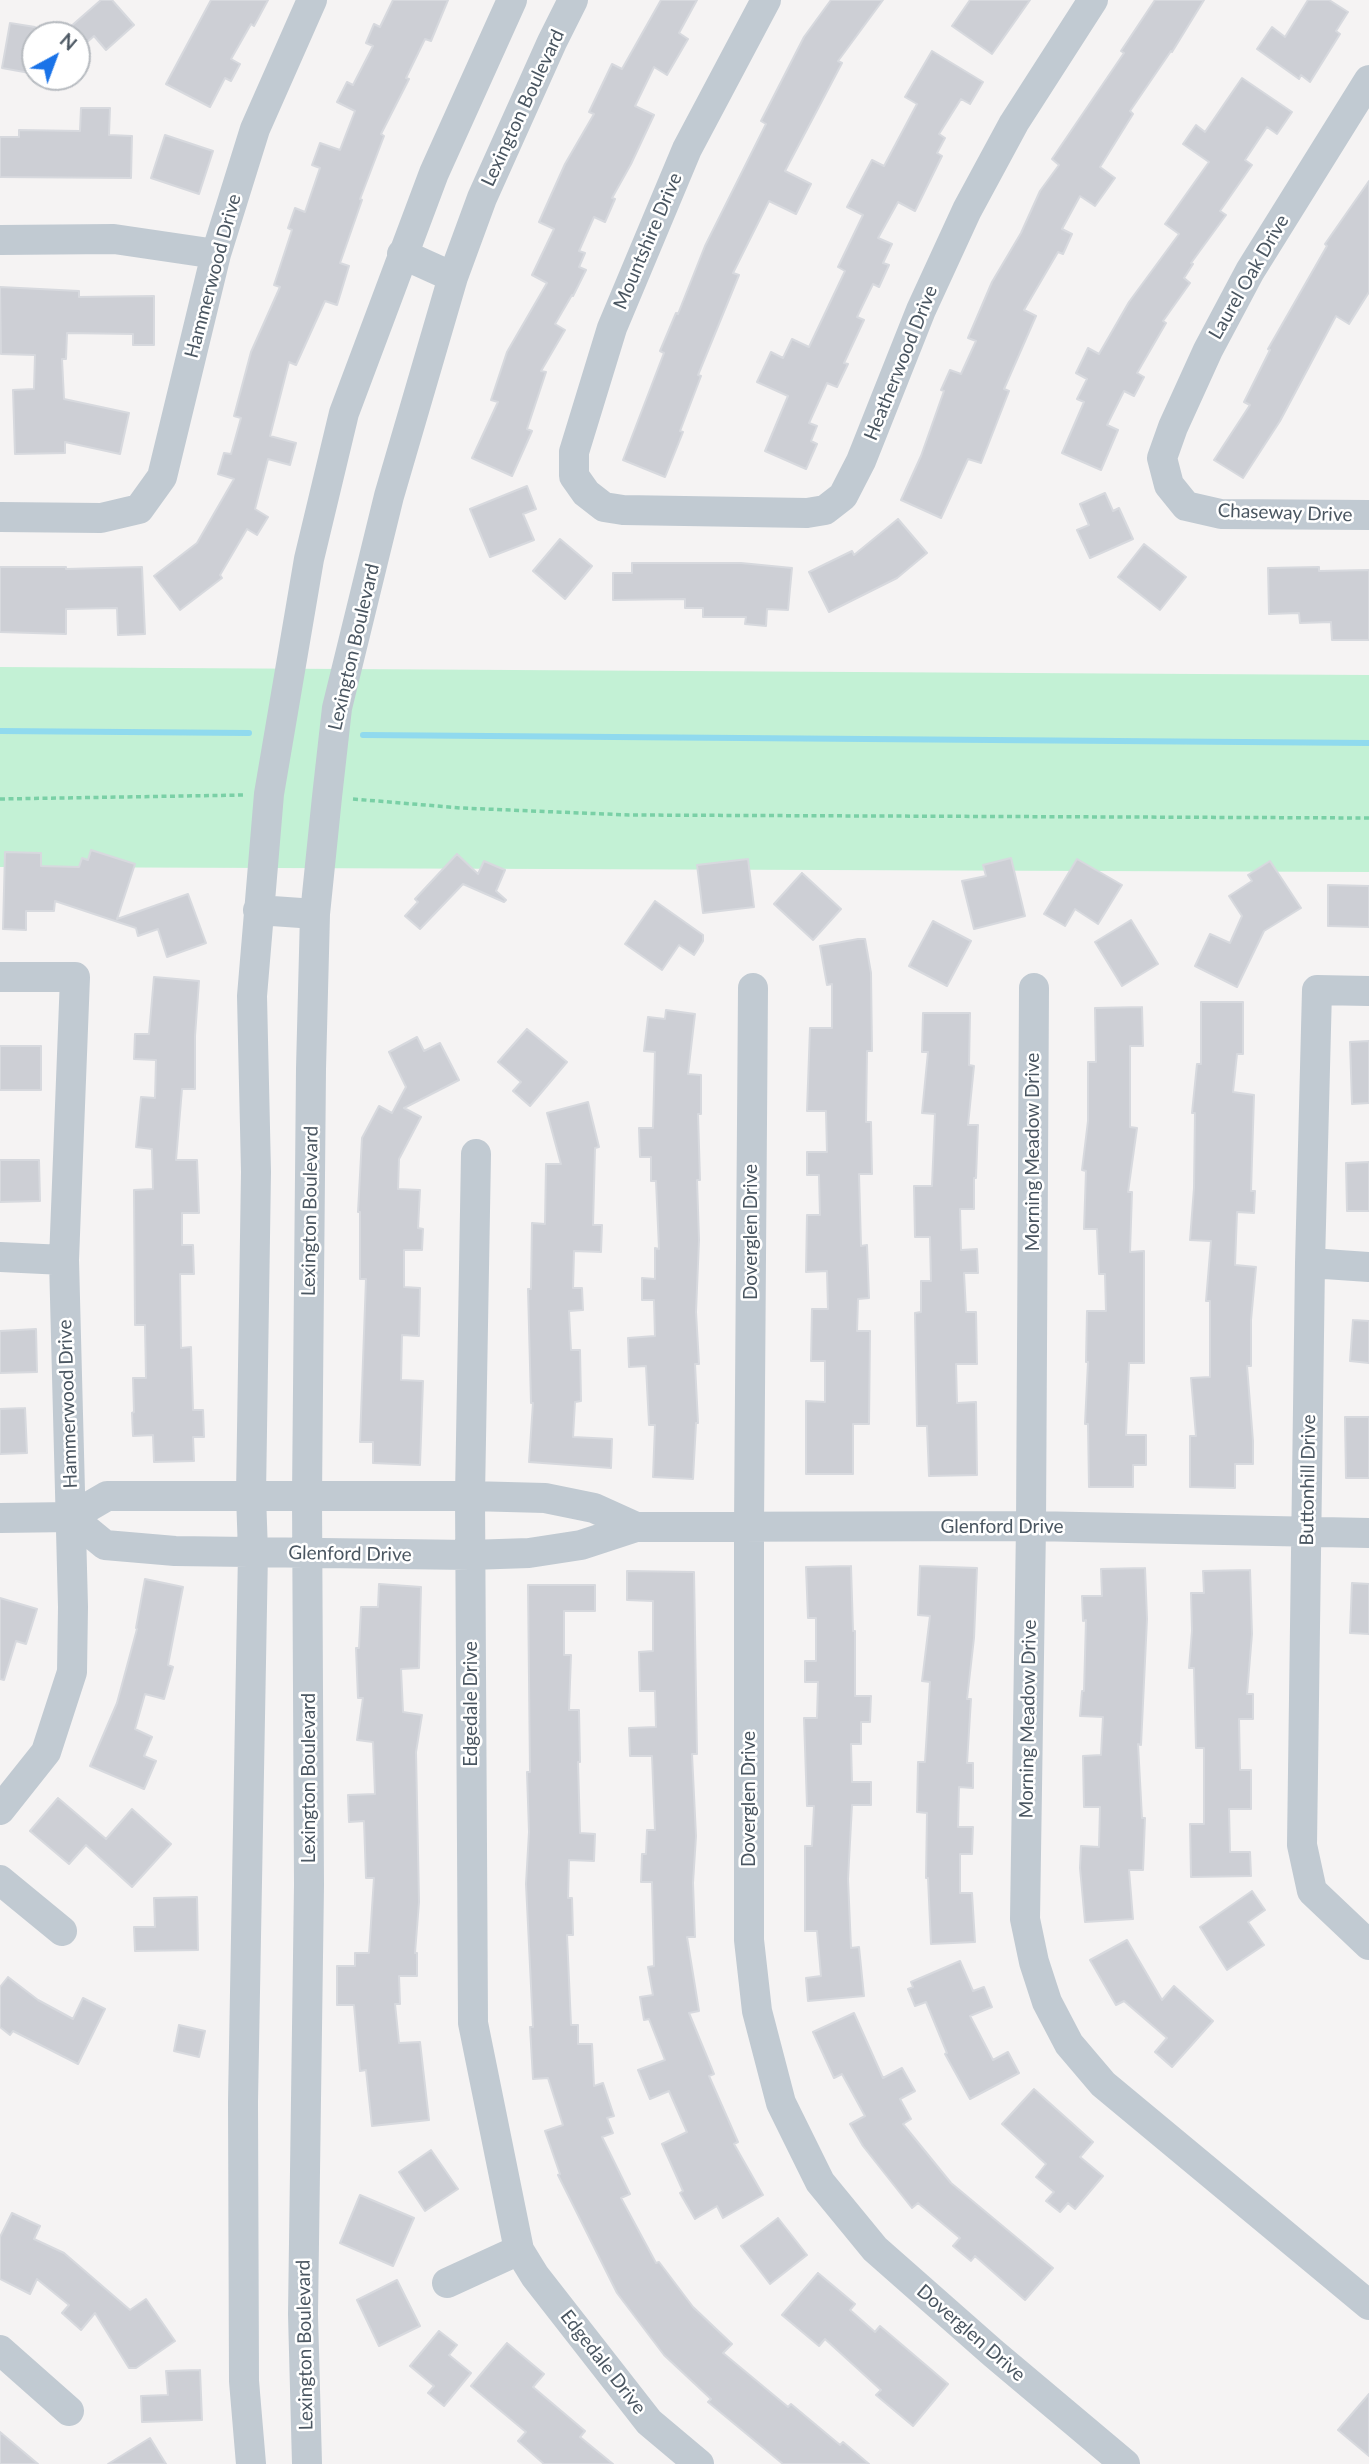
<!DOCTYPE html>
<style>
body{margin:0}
#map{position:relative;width:1369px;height:2464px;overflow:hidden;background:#f5f3f3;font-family:Lato,sans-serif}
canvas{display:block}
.north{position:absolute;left:21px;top:21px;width:70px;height:70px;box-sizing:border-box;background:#fff;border:2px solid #b7bbc0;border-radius:50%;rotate:41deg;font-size:19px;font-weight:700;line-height:28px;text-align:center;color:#4a5661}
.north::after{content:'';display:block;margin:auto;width:24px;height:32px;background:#1a73e8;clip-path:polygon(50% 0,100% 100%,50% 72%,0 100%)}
</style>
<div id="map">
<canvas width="1369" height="2464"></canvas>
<div class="north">N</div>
</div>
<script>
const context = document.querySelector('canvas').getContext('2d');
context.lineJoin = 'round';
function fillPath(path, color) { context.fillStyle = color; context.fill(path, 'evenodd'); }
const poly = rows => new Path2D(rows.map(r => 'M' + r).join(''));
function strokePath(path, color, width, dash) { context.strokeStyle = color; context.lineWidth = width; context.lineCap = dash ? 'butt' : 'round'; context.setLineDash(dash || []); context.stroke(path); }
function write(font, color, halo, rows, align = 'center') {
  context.font = font + ' Lato,sans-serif'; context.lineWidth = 5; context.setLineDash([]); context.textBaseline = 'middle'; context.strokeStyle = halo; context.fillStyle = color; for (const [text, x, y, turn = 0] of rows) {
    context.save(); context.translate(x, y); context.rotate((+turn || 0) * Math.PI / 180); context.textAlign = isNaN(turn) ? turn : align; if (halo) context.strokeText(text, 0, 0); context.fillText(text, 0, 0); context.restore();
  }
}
const green = poly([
 [0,667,1369,675,1369,872,0,867]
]);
const stream = poly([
 [0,731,249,733],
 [363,735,1369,743]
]);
const building = poly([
 [101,0,112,0,134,25,106,50,94,36,86,43,80,35,61,35,101,0],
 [211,0,268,0,254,26,251,24,231,59,240,64,231,81,225,78,210,107,166,84,211,0],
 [393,0,448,0,431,41,425,39,406,78,409,79,381,134,384,136,360,199,362,200,340,263,349,266,337,305,325,301,296,365,289,362,270,436,296,443,290,465,268,459,255,509,268,517,257,535,247,529,220,575,222,578,180,610,154,576,197,543,234,479,218,474,224,453,231,454,241,418,234,416,251,352,280,287,274,285,292,230,288,228,295,208,305,212,320,168,312,165,320,143,340,150,355,111,337,102,347,82,353,85,373,46,366,43,374,24,380,27,393,0],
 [661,0,697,0,679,33,688,39,667,75,654,67,635,106,654,115,631,164,612,198,615,199,605,222,594,217,579,251,585,253,579,267,586,270,573,296,572,295,555,324,565,330,541,371,546,372,527,429,532,431,512,476,472,458,498,402,491,400,507,352,547,283,532,275,554,229,539,222,565,164,594,114,589,112,612,64,622,69,661,0],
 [831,0,883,0,838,61,842,63,785,171,811,184,796,214,769,201,733,273,739,275,698,375,701,376,680,431,683,432,665,477,623,460,664,353,660,351,676,313,678,314,705,246,766,124,761,121,804,37,831,0],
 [970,0,1030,0,992,54,952,26,970,0],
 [1155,0,1204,0,1172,52,1171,51,1130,111,1133,114,1100,167,1115,178,1095,206,1080,196,1062,229,1072,234,1063,254,1058,252,1024,310,1036,316,1004,389,1009,391,981,463,968,459,941,518,901,500,921,456,944,391,941,390,950,370,961,374,976,341,968,338,992,282,1021,233,1040,191,1059,165,1052,159,1124,53,1121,51,1155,0],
 [1308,0,1329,0,1348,12,1336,31,1340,34,1310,82,1301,75,1299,79,1257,49,1272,27,1285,37,1308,0],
 [10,23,35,27,35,74,2,68,10,23],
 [932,51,983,82,970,104,961,99,939,134,945,138,937,153,942,156,915,211,898,202,878,238,892,244,883,263,889,265,879,287,873,284,857,317,864,320,844,363,848,364,837,387,827,383,809,423,817,426,811,441,817,444,806,469,765,451,788,396,757,382,771,352,783,358,792,339,809,347,845,271,838,267,863,215,847,207,872,160,884,166,917,104,905,97,932,51],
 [1242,78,1292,112,1277,134,1267,127,1245,160,1252,165,1220,211,1226,215,1191,263,1193,264,1184,278,1190,283,1163,321,1166,323,1137,373,1144,377,1134,396,1124,391,1107,425,1118,430,1101,470,1062,453,1084,402,1077,399,1087,379,1076,373,1088,348,1099,354,1129,302,1179,234,1165,224,1209,162,1183,144,1196,125,1205,132,1242,78],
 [81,108,110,108,109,135,132,136,131,178,0,177,0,137,19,137,19,130,80,131,81,108],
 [165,135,213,151,199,194,151,178,165,135],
 [1369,181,1369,292,1349,324,1336,316,1280,421,1243,478,1214,460,1250,405,1244,402,1270,350,1268,349,1327,246,1325,244,1369,181],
 [0,287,79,291,79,297,154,296,154,345,133,345,133,334,67,333,66,359,62,359,64,399,129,413,120,454,65,442,65,453,15,454,13,390,34,389,35,355,1,354,0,287],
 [527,486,536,509,523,514,534,540,490,557,470,509,527,486],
 [1105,493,1113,511,1119,508,1133,539,1090,558,1077,530,1089,525,1080,504,1105,493],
 [898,519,927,553,897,578,829,612,809,572,852,551,854,555,898,519],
 [560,539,592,566,565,599,533,571,560,539],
 [1144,544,1186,577,1160,610,1118,577,1144,544],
 [632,563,741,563,792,568,788,610,767,609,766,626,745,624,746,617,703,617,703,608,685,608,685,599,613,600,613,573,632,573,632,563],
 [0,567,66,567,66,569,142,567,145,634,118,635,117,608,66,609,66,634,0,632,0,567],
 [1319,567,1319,571,1369,570,1369,640,1332,640,1331,622,1300,623,1299,613,1269,614,1268,568,1319,567],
 [91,850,135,864,117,919,188,894,206,943,167,957,158,929,138,936,136,928,55,901,54,911,26,911,26,930,3,929,5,852,41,853,41,866,79,867,82,858,88,860,91,850],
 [457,854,478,874,484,861,505,870,496,891,506,900,504,902,463,884,420,929,405,916,418,902,415,899,457,854],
 [1011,858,1025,916,974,929,962,881,986,876,983,865,1011,858],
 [748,859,754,907,703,913,697,865,748,859],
 [1077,859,1122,885,1098,924,1075,909,1065,926,1044,914,1077,859],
 [1270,861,1301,908,1264,931,1237,987,1195,966,1210,934,1230,943,1242,916,1229,896,1252,881,1248,875,1270,861],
 [802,873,841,909,813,940,774,904,802,873],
 [1328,885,1369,886,1369,927,1328,926,1328,885],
 [655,901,703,935,703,941,694,955,679,945,662,970,625,944,655,901],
 [1131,920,1158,964,1122,986,1095,942,1131,920],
 [933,921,971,941,947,986,909,966,933,921],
 [858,939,865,939,871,973,872,1051,867,1051,866,1122,871,1122,872,1174,859,1174,861,1246,867,1245,869,1298,858,1299,857,1331,870,1331,869,1424,853,1424,853,1474,806,1474,806,1401,825,1402,825,1361,811,1361,812,1309,828,1309,827,1271,806,1272,807,1215,820,1215,819,1175,807,1175,807,1152,827,1152,826,1111,807,1111,810,1028,832,1028,832,984,827,985,820,946,858,939],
 [154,977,199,981,195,1036,195,1089,182,1089,176,1160,197,1160,199,1213,182,1213,182,1245,193,1245,194,1274,180,1274,181,1348,191,1347,193,1410,203,1410,204,1437,193,1437,194,1461,154,1462,153,1435,133,1436,132,1413,134,1412,133,1378,146,1378,145,1325,135,1325,134,1190,153,1189,152,1149,136,1147,141,1097,155,1098,156,1060,134,1059,135,1034,149,1034,154,977],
 [1201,1002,1243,1002,1243,1054,1237,1054,1233,1092,1254,1095,1251,1191,1255,1191,1254,1213,1237,1212,1235,1265,1256,1267,1251,1320,1251,1366,1247,1366,1253,1441,1253,1464,1235,1464,1235,1488,1190,1487,1190,1436,1196,1436,1191,1378,1210,1377,1210,1301,1206,1301,1211,1241,1190,1240,1194,1188,1195,1113,1192,1113,1197,1064,1201,1064,1201,1002],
 [1142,1007,1143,1046,1130,1046,1130,1127,1137,1128,1128,1192,1132,1192,1130,1252,1144,1251,1144,1363,1129,1363,1126,1435,1146,1435,1146,1465,1133,1465,1133,1487,1089,1487,1088,1424,1085,1424,1088,1362,1086,1362,1087,1311,1106,1311,1105,1274,1099,1274,1097,1229,1084,1229,1086,1171,1082,1170,1088,1121,1088,1062,1096,1062,1095,1008,1142,1007],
 [666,1010,695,1014,688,1074,701,1075,701,1114,698,1114,700,1180,697,1180,699,1240,696,1312,699,1364,695,1364,698,1423,696,1423,693,1479,653,1477,655,1425,649,1425,646,1366,629,1367,628,1338,655,1336,654,1300,642,1300,642,1278,655,1279,655,1248,659,1249,656,1181,651,1181,651,1157,640,1157,639,1128,653,1128,655,1052,644,1051,648,1017,665,1019,666,1010],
 [923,1013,970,1013,969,1065,974,1066,968,1125,978,1125,976,1178,974,1178,974,1209,960,1209,961,1250,977,1249,978,1273,964,1273,966,1312,976,1312,977,1364,956,1364,957,1403,976,1402,977,1475,929,1476,927,1426,917,1426,915,1313,921,1312,921,1281,931,1281,930,1237,915,1237,914,1186,932,1186,935,1114,922,1113,928,1052,922,1052,923,1013],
 [527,1029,567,1062,530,1106,513,1091,521,1082,498,1062,527,1029],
 [417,1037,424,1051,440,1043,459,1080,404,1108,421,1117,399,1159,398,1189,420,1190,418,1228,423,1229,422,1250,404,1250,404,1287,420,1288,419,1336,402,1335,401,1380,423,1381,420,1465,373,1463,373,1442,360,1442,366,1279,360,1279,360,1212,358,1212,362,1138,379,1106,392,1113,406,1087,389,1052,417,1037],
 [1369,1041,1369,1103,1352,1104,1350,1042,1369,1041],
 [0,1046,41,1046,41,1090,0,1090,0,1046],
 [588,1102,599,1147,595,1148,593,1225,602,1225,601,1252,574,1251,573,1288,582,1288,583,1310,569,1311,571,1350,580,1350,581,1401,575,1402,573,1437,612,1439,611,1468,529,1462,533,1403,531,1403,528,1289,531,1289,532,1223,545,1224,546,1164,561,1164,547,1113,588,1102],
 [0,1160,39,1160,40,1201,0,1202,0,1160],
 [1369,1162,1369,1211,1347,1211,1346,1163,1369,1162],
 [1353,1320,1369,1321,1369,1363,1350,1361,1353,1320],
 [36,1329,37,1372,0,1373,0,1331,36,1329],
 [25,1408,27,1453,0,1454,0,1409,25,1408],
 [1345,1417,1369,1417,1369,1478,1346,1478,1345,1417],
 [851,1566,853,1631,855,1631,855,1696,871,1696,870,1722,861,1722,861,1744,851,1744,852,1782,871,1782,871,1805,852,1805,848,1879,851,1948,859,1947,864,1996,808,2001,806,1978,821,1976,817,1931,805,1931,805,1846,812,1846,814,1806,807,1806,804,1718,817,1718,818,1682,805,1682,805,1661,816,1661,816,1618,808,1618,806,1567,851,1566],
 [920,1566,977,1568,974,1638,967,1699,971,1699,967,1763,973,1763,973,1788,959,1787,958,1827,973,1827,972,1854,960,1854,960,1893,972,1893,975,1942,931,1944,928,1878,926,1878,927,1813,917,1812,918,1762,925,1762,930,1682,922,1681,930,1616,918,1615,920,1566],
 [1145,1568,1147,1619,1141,1745,1138,1744,1142,1818,1145,1818,1143,1870,1129,1870,1133,1919,1085,1922,1080,1868,1081,1846,1099,1847,1100,1807,1084,1807,1083,1756,1101,1755,1103,1717,1080,1716,1082,1691,1084,1691,1086,1620,1083,1621,1082,1596,1102,1596,1101,1569,1145,1568],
 [1250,1570,1252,1634,1247,1694,1253,1694,1253,1719,1239,1719,1240,1770,1251,1770,1251,1809,1229,1809,1230,1852,1250,1852,1251,1876,1191,1877,1190,1824,1204,1824,1204,1748,1196,1748,1194,1668,1189,1668,1192,1631,1191,1593,1204,1593,1203,1571,1250,1570],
 [627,1571,694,1572,697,1754,692,1754,696,1836,693,1883,695,1937,687,1937,699,2011,689,2013,714,2074,709,2076,738,2142,734,2144,763,2195,723,2218,717,2206,695,2219,680,2193,683,2191,662,2144,687,2132,669,2091,650,2099,638,2070,665,2060,649,2019,644,2020,640,1997,653,1995,648,1967,654,1966,652,1882,641,1882,642,1854,646,1854,647,1830,655,1830,652,1756,630,1756,629,1728,656,1727,655,1691,640,1691,639,1652,653,1651,653,1601,627,1600,627,1571],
 [145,1579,183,1587,168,1665,173,1667,164,1699,145,1694,135,1729,152,1737,144,1756,156,1761,144,1789,90,1766,117,1703,137,1629,136,1628,145,1579],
 [1352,1583,1369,1584,1369,1634,1350,1633,1352,1583],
 [379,1584,421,1587,419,1668,401,1669,403,1712,422,1715,416,1752,419,1902,415,1953,417,1953,417,1976,399,1976,400,2004,395,2004,399,2043,420,2042,429,2120,372,2126,366,2070,360,2071,354,2005,337,2005,337,1966,355,1966,355,1953,369,1953,374,1878,366,1878,364,1821,349,1822,348,1795,375,1794,373,1742,357,1740,363,1698,358,1698,356,1648,359,1648,361,1607,378,1607,379,1584],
 [528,1585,595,1585,595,1611,564,1611,564,1655,571,1655,569,1710,579,1710,580,1762,578,1762,580,1833,595,1834,594,1861,569,1860,568,1898,572,1898,573,1935,567,1935,571,2025,578,2025,578,2044,592,2044,594,2086,603,2083,614,2116,607,2118,613,2133,602,2137,630,2194,621,2198,656,2263,659,2262,693,2307,732,2344,723,2353,788,2407,791,2404,840,2445,843,2442,869,2464,783,2464,708,2402,711,2399,664,2355,617,2293,558,2175,560,2174,545,2131,563,2125,548,2078,533,2079,530,2027,533,2027,526,1884,529,1832,527,1772,530,1772,528,1585],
 [0,1598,37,1609,26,1644,16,1641,4,1680,0,1679,0,1598],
 [58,1798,106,1839,132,1809,171,1844,132,1887,86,1845,69,1864,30,1831,58,1798],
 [1252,1891,1265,1910,1248,1922,1264,1945,1227,1970,1200,1927,1252,1891],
 [197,1897,198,1950,135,1951,134,1927,155,1927,154,1898,197,1897],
 [1127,1940,1162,2000,1174,1986,1213,2021,1172,2067,1155,2052,1167,2038,1124,2001,1116,2005,1090,1960,1127,1940],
 [960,1961,973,1991,984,1987,992,2007,970,2016,993,2060,1008,2052,1019,2073,970,2099,945,2054,947,2053,926,2002,915,2006,908,1989,913,1987,911,1982,960,1961],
 [8,1977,38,2000,73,2019,83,1998,105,2009,78,2064,13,2031,10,2035,0,2027,0,1987,8,1977],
 [854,2013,883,2078,902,2068,915,2091,900,2099,911,2119,903,2124,951,2183,1053,2268,1025,2300,975,2256,971,2261,953,2246,960,2238,918,2203,912,2208,863,2146,850,2124,865,2116,842,2074,834,2078,813,2032,854,2013],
 [179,2025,205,2031,199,2057,174,2051,179,2025],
 [1034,2089,1093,2142,1080,2157,1103,2176,1075,2209,1068,2203,1060,2212,1046,2201,1054,2192,1036,2177,1046,2164,1002,2124,1034,2089],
 [431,2150,458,2189,425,2211,399,2172,431,2150],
 [360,2195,414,2218,393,2266,340,2243,360,2195],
 [12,2213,40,2226,34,2239,64,2253,130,2310,146,2299,175,2341,136,2368,129,2368,95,2313,81,2330,62,2313,69,2305,37,2279,30,2294,0,2279,0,2237,12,2213],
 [778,2218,807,2255,770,2284,741,2246,778,2218],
 [818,2273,855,2304,850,2310,875,2332,880,2326,948,2384,913,2426,876,2395,881,2390,825,2339,819,2346,782,2315,818,2273],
 [397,2280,420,2326,379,2346,357,2300,397,2280],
 [439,2331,457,2345,449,2355,471,2373,444,2406,428,2393,434,2386,410,2366,439,2331],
 [507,2343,544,2374,533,2387,585,2431,580,2437,613,2464,544,2464,518,2441,526,2432,471,2386,507,2343],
 [200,2370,202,2420,142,2422,141,2396,168,2395,166,2371,200,2370],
 [1369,2394,1369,2456,1338,2430,1369,2394],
 [0,2432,38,2464,0,2464,0,2432],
 [150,2438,166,2464,108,2464,150,2438]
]);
const path = poly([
 [0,799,244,795],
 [353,799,461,808,629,815,1369,818]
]);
const minor = poly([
 [766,0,687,149,612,328,574,452,574,476,586,493,604,507,623,510,807,513,825,510,843,496,861,461,921,310,967,210,1014,123,1093,0],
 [1369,80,1250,271,1208,350,1173,427,1162,458,1169,485,1186,506,1221,514,1369,515],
 [0,240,114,239,216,254],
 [402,254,453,277],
 [0,517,101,518,139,509,162,477,216,254,255,129,312,0],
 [258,910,315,914],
 [0,977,75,977,64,1260,73,1607,72,1672,46,1752,0,1810],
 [753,988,749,1526,749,1940,757,2011,781,2103,820,2182,875,2249,993,2353,1125,2464],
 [1034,988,1031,1526,1025,1919,1034,1962,1047,2002,1069,2044,1103,2084,1369,2305],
 [1369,991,1317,990,1310,1263,1302,1845,1312,1891,1369,1945],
 [476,1154,470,1496,473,2023,519,2250,535,2276,649,2422,699,2464],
 [0,1257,64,1260],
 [1310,1263,1369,1267],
 [71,1517,105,1545,175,1551,470,1555,529,1553,581,1545,636,1527,1031,1526,1369,1533],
 [0,1518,71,1517,107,1496,470,1496,545,1498,594,1508,636,1527],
 [0,1880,62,1931],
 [447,2283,519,2250],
 [0,2350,69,2411],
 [251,2464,244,2381,243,2102,253,1552,251,1495,256,1172,252,996,269,794,309,559,344,413,434,173,512,0],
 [307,2464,303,2314,309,1885,307,1497,311,1069,315,914,327,797,337,708,389,496,453,277,482,198,552,42,573,0]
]);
const streetNames = [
 ["Lexington Boulevard",523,108,-65],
 ["Mountshire Drive",648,241,-67],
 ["Hammerwood Drive",213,276,-75],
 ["Laurel Oak Drive",1249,277,-60],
 ["Heatherwood Drive",901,363,-68],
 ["Chaseway Drive",1285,513,2],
 ["Lexington Boulevard",354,647,-77],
 ["Morning Meadow Drive",1033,1152,-90],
 ["Lexington Boulevard",310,1211,-89],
 ["Doverglen Drive",751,1232,-90],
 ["Hammerwood Drive",68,1404,-92],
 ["Buttonhill Drive",1308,1480,-89],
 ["Glenford Drive",1002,1527],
 ["Glenford Drive",350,1554,1],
 ["Edgedale Drive",471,1704,-90],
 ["Morning Meadow Drive",1028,1719,-89],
 ["Lexington Boulevard",309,1778,-90],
 ["Doverglen Drive",749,1799,-90],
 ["Doverglen Drive",971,2333,41],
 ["Lexington Boulevard",305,2345,-91],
 ["Edgedale Drive",603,2362,52]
];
fillPath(green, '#c3f1d5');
strokePath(stream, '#90daee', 6);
fillPath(building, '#cdcfd5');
strokePath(building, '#d7d9de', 2);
strokePath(path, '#7ad0a6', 3.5, [5, 3.5]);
strokePath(minor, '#c1cad2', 30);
write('19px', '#4a5661', '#fff', streetNames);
</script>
